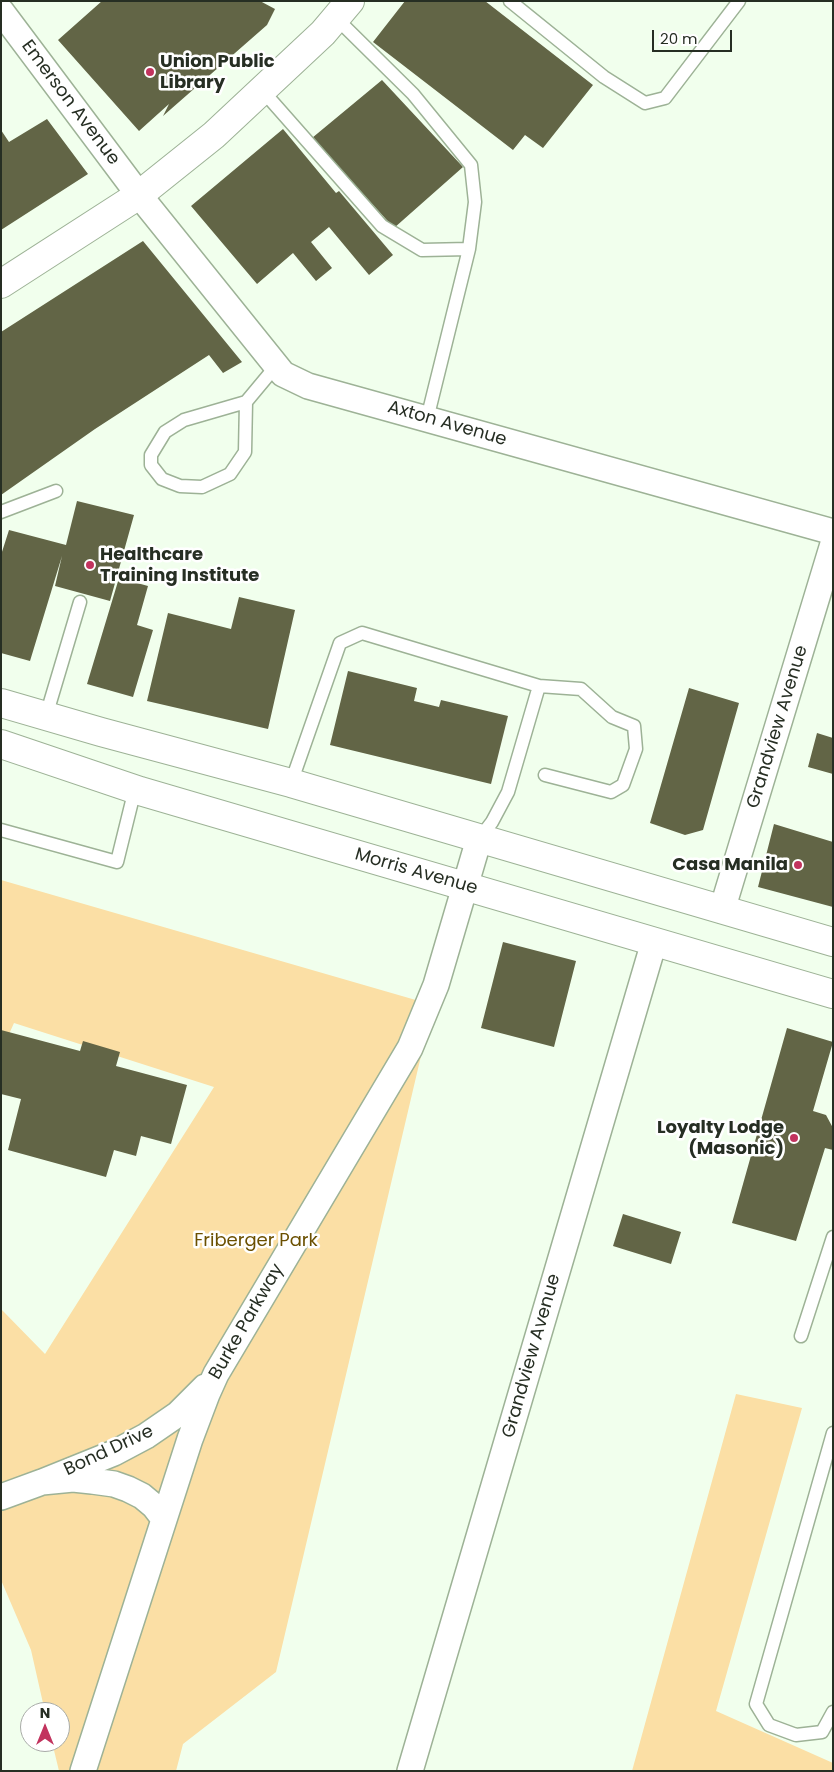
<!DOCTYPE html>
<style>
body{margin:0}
#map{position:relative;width:834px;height:1772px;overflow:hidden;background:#f1ffed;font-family:Poppins,sans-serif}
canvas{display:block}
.frame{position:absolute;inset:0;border:2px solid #262e23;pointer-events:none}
.north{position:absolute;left:20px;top:1702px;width:50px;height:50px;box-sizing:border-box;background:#fff;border:1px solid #a8aba7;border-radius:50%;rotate:0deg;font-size:14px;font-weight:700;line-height:20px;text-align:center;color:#262e23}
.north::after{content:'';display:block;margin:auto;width:18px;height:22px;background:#c2335e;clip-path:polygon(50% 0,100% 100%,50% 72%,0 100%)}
.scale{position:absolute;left:652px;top:30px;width:80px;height:22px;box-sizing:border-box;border:2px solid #262e23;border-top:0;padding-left:6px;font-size:15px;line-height:18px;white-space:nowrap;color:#262e23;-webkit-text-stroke:4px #fff;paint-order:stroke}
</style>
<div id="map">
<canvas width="834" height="1772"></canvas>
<div class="frame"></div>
<div class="north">N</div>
<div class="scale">20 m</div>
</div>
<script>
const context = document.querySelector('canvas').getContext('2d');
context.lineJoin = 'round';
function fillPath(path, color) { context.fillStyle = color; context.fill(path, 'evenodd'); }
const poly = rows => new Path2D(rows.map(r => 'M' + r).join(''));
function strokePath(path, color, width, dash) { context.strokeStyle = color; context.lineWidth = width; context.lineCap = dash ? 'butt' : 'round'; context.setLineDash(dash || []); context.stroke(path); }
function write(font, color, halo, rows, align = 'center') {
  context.font = font + ' Poppins,sans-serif'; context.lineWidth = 5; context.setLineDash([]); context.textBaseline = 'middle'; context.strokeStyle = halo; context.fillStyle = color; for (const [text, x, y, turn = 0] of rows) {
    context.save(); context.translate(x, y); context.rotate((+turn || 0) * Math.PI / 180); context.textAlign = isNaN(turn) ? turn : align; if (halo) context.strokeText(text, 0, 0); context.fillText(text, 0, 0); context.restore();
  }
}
const green = poly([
 [1,880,433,1005,276,1672,183,1744,176,1771,59,1771,52,1742,60,1742,60,1712,45,1712,31,1650,1,1580,1,1309,45,1354,214,1087,14,1023,1,1052],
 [736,1394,802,1408,716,1711,833,1763,833,1771,632,1771]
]);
const building = poly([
 [102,1,260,1,275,9,267,25,163,116,169,104,139,131,58,40],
 [405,1,485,1,593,85,543,148,525,135,513,150,373,42],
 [382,80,463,167,394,228,312,138],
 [47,119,88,174,1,230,1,130,9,142],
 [283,129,336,193,339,191,393,255,369,275,329,227,311,242,332,268,316,281,293,253,257,284,191,206],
 [143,241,242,362,223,373,209,355,95,429,1,495,1,332],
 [77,501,134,515,110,601,55,586,62,556,30,661,1,653,1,555,9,530,66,545],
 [119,578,148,586,137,625,153,630,133,697,87,684],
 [239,597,295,610,268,729,147,701,168,613,231,629],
 [348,671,417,688,414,701,439,707,441,700,508,716,491,784,330,745],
 [689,688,739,703,703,830,685,835,650,823],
 [817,733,833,738,833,774,808,767],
 [774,824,833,842,833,907,758,887],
 [503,942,576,961,554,1047,481,1028],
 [787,1028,833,1042,813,1111,826,1115,833,1128,833,1150,825,1148,796,1241,732,1223],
 [1,1030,80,1051,83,1041,120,1052,116,1066,187,1085,171,1144,141,1136,136,1156,114,1150,106,1177,8,1150,21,1099,1,1094],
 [623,1214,681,1232,671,1264,613,1246]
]);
const service = poly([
 [510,1,604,77,645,103,665,98,739,1],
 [336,18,413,94,471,165,475,202,469,249,427,419],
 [262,90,382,226,422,250,469,249],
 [246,402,245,452,230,474,202,487,180,486,162,479,151,465,151,455,165,432,184,420,246,402,276,366],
 [1,512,56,491],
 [539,686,581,689,612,717,634,726,636,749,623,785,611,792,545,775],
 [46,716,80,602],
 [291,783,340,643,362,633,539,686,508,792,492,822,479,839],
 [1,830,117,862,135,789],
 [801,1336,833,1237],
 [833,1433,756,1704,769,1725,796,1735,822,1732,833,1712]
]);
const minor = poly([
 [1,11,139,195,283,374,308,386,833,532],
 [722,910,833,544],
 [42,1482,114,1453,146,1436,178,1414,205,1387],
 [1,1497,42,1482,73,1479,92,1481,114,1484,128,1489,142,1496,154,1506,164,1519],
 [83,1771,190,1439,207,1394,216,1374,410,1048,436,985,479,839],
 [410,1771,654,942]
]);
const secondary = poly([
 [1,284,139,195,214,135,323,33,350,1]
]);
const primary = poly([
 [1,703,101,732,291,783,833,942],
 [1,744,140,791,833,994]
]);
const markers = [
 [150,72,5,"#c2335e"],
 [90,565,5,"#c2335e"],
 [798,865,5,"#c2335e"],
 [794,1138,5,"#c2335e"]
];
const poiNames = [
 ["Union Public",160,62],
 ["Library",160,83],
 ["Healthcare",100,555],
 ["Training Institute",100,576],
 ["Casa Manila",788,865,"right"],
 ["Loyalty Lodge",784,1128,"right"],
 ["(Masonic)",784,1149,"right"]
];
const streetNames = [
 ["Emerson Avenue",70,103,53],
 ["Axton Avenue",447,424,16],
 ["Grandview Avenue",778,727,-73],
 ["Morris Avenue",416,872,16],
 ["Burke Parkway",247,1322,-60],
 ["Grandview Avenue",532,1356,-74],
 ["Bond Drive",109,1451,-25]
];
const parkNames = [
 ["Friberger Park",256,1241]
];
fillPath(green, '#fbdfa5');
fillPath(building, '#626546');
strokePath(service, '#9db296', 15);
strokePath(minor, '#9db296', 28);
strokePath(secondary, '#9db296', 30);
strokePath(primary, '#9db296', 30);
strokePath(service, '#fff', 12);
strokePath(minor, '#fff', 25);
strokePath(secondary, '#fff', 28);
strokePath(primary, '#fff', 28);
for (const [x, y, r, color] of markers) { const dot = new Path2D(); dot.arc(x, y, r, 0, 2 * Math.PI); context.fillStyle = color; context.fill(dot); strokePath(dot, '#fff', 2); }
write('bold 18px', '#262e23', '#fff', poiNames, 'left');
write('18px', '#262e23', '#fff', streetNames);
write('18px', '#6b5001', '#fff', parkNames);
</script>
